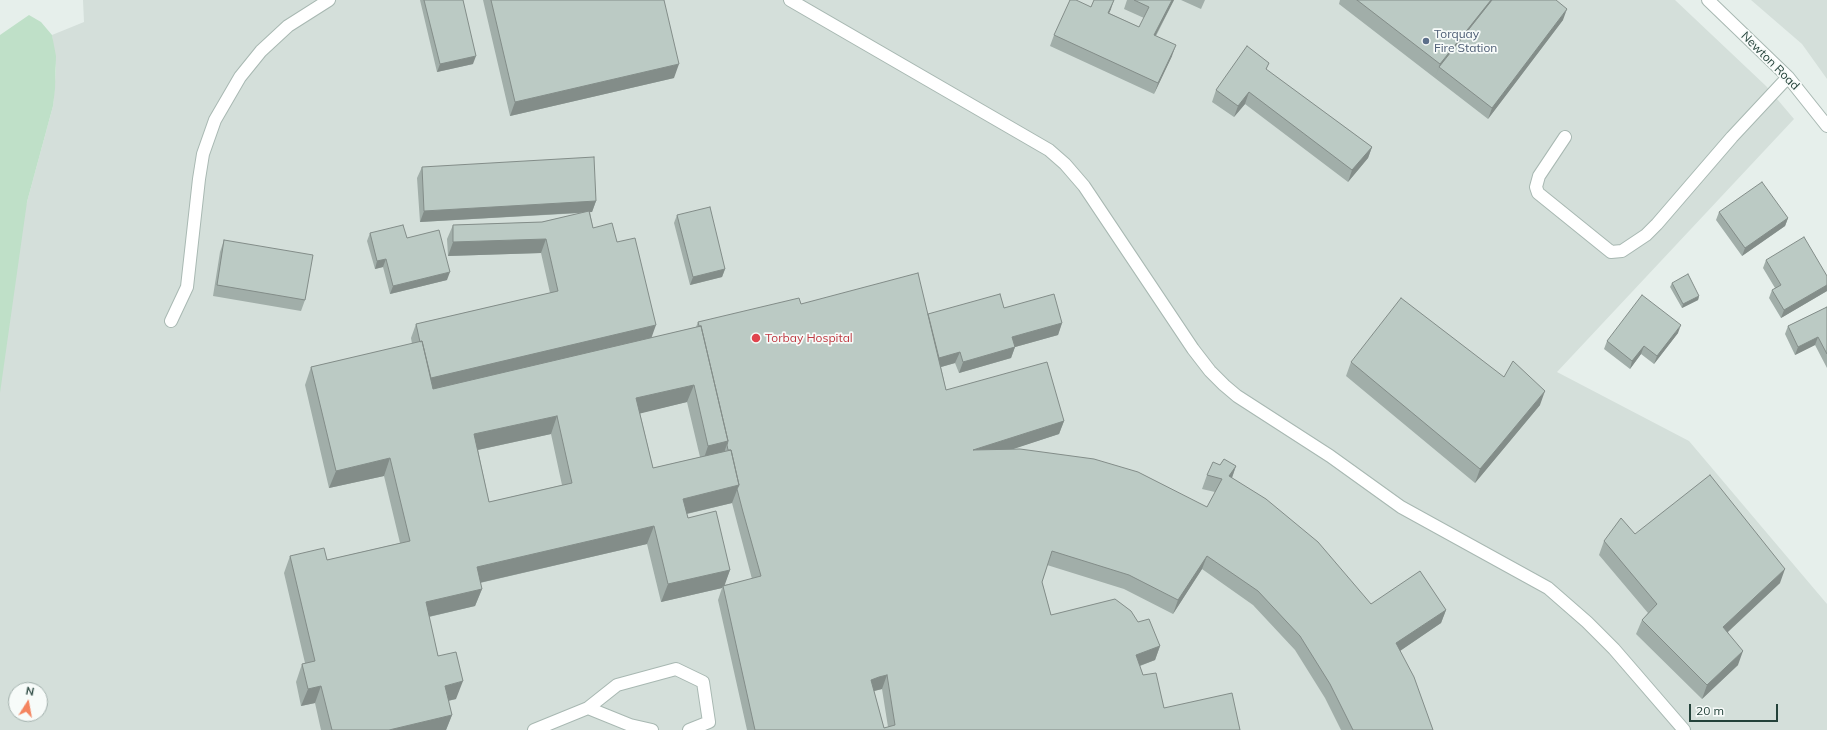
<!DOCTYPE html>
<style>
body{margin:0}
#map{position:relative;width:1827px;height:730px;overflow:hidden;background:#e6efeb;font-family:Mulish,sans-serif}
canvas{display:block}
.north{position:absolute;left:8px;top:682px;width:40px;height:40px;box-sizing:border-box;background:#f7fbf9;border:1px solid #a3b1ad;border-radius:50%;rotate:11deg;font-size:11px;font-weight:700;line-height:16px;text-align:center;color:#24423a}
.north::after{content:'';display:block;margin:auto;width:14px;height:18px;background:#f4845f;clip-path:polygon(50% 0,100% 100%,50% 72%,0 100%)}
.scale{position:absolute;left:1689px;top:704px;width:89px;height:18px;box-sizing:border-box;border:2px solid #24423a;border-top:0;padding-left:5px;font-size:12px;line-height:14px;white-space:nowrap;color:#24423a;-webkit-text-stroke:3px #f7fbf9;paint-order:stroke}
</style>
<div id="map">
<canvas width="1827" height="730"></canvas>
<div class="north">N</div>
<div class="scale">20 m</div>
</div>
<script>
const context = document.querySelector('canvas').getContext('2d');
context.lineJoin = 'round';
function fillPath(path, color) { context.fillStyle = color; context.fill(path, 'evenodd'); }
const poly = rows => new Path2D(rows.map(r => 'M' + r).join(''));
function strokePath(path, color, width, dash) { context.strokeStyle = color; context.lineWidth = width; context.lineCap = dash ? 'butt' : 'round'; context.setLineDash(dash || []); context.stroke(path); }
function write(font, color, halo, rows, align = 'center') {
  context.font = font + ' Mulish,sans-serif'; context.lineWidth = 3.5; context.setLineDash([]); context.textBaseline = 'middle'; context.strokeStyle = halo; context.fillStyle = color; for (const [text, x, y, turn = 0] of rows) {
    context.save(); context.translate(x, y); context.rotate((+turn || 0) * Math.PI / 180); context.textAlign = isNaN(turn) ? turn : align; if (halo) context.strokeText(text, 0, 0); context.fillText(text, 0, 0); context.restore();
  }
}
const built = poly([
 [83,0,1675,0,1766,86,1794,119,1557,372,1689,441,1827,604,1827,730,0,730,0,293,14,231,27,202,53,106,56,69,52,35,84,22],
 [16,690,40,690,40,714,16,714],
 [1751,0,1827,0,1827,79,1802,44]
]);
const green = poly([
 [29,15,41,22,52,35,56,56,55,89,53,106,27,202,0,393,0,35]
]);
const minor = poly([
 [790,0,1049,150,1065,164,1084,186,1193,349,1210,371,1224,385,1237,396,1330,456,1401,507,1548,588,1587,622,1614,649,1684,730],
 [1708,0,1788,77,1827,126],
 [1565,137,1539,176,1536,187,1538,193,1611,252,1622,251,1646,235,1657,224,1732,137,1788,77],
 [171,321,187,287,199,179,203,154,215,120,240,77,261,51,288,26,329,0],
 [588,708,630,725,652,730],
 [534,730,588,708,617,685,676,669,703,682,709,722,689,730]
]);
const wall = poly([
 [420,0,463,0,473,64,437,72],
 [483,0,664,0,674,78,510,116],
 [1127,0,1174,0,1156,36,1172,56,1154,94,1050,46,1054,35,1091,7,1111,9,1109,13,1139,27,1144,18,1124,9],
 [1181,0,1205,0,1201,9],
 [1340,0,1556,0,1563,20,1488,119,1339,4],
 [1269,63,1266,70,1372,147,1368,158,1348,182,1245,104,1234,117,1212,102,1216,90],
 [422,167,596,201,592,212,590,212,593,228,617,242,651,338,696,327,698,322,801,304,928,314,1004,308,1062,323,1058,335,1015,347,1011,358,959,373,955,363,941,367,946,390,1064,421,1059,434,1012,449,1207,507,1215,492,1202,489,1207,475,1220,465,1236,466,1232,478,1371,604,1446,610,1441,623,1400,651,1433,730,1341,730,1325,698,1295,650,1253,605,1202,569,1173,614,1124,589,1047,565,1042,582,1051,615,1138,622,1160,646,1155,660,1140,666,1143,675,1164,708,1240,730,747,730,718,600,722,588,661,602,647,544,480,583,482,589,475,606,429,617,438,656,456,699,448,701,452,715,446,730,321,730,315,703,301,706,296,682,302,664,305,663,284,573,290,556,327,560,400,543,384,476,329,488,305,385,311,367,412,344,411,338,416,324,550,293,541,253,448,256,447,239,453,225,542,222,581,213,420,222,417,178],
 [687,402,700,457,653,468,640,413],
 [551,434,562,485,489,502,478,450],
 [732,503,738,526,752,579,724,585,730,570,688,518,687,514],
 [882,689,888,727,884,728,874,691],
 [1719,212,1788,218,1785,226,1742,256,1716,220],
 [677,215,725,269,722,277,690,285,674,223],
 [370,233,407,238,447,280,390,294,383,267,375,269,367,241],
 [224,240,305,300,301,311,213,296,220,252],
 [1766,260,1827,276,1827,291,1781,318,1769,298,1772,290,1775,288,1763,268],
 [1672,283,1699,296,1698,300,1682,308,1670,287],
 [1827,307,1827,368,1815,345,1795,355,1785,334,1788,326],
 [1678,333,1654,364,1641,354,1630,369,1604,349,1607,341],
 [1351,362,1540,405,1475,483,1346,376],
 [1604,541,1780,583,1728,632,1738,665,1702,699,1636,634,1642,620,1648,613,1599,555]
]);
const shadedWall = poly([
 [1114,0,1111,9,1104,24,1108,13],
 [1172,0,1174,0,1150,46,1154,35],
 [1491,0,1497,0,1439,67,1435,78,1440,64],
 [1567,9,1563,20,1488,119,1492,108],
 [1176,45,1172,56,1154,94,1158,83],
 [476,56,473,64,437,72,440,64],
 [679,64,674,78,510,116,515,102],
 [1249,92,1245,104,1234,117,1238,106],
 [1372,147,1368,158,1348,182,1352,170],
 [596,201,592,212,420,222,424,211],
 [1788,218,1785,226,1742,256,1745,248],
 [546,239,541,253,448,256,453,242],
 [386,259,383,267,375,269,377,261],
 [725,269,722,277,690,285,693,277],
 [450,272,447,280,390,294,393,286],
 [1827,285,1827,291,1781,318,1784,310],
 [1699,296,1698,300,1682,308,1683,304],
 [1062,323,1058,335,1008,349,1012,337],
 [656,325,651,339,424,392,429,378],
 [1681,325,1678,333,1654,364,1657,356],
 [1818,337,1815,345,1795,355,1798,347],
 [1644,346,1641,354,1630,369,1632,361],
 [1015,347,1011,358,959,373,963,362],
 [960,352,955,363,934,369,938,358],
 [694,385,687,402,630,416,636,398],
 [1545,391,1540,405,1475,483,1480,469],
 [557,416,551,434,468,452,474,434],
 [1064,421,1059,434,968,464,973,450],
 [728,441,722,459,702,464,708,446],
 [390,458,384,476,329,488,336,471],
 [1236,466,1231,480,1229,476],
 [739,485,732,503,677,516,683,499],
 [654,526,647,544,470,585,477,567],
 [1207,556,1202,569,1173,614,1178,600],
 [1785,569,1780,583,1718,641,1723,627],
 [730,570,724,587,723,586,722,588,661,602,668,584],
 [482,589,475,606,419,619,426,602],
 [1446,610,1441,623,1391,657,1396,643],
 [1160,646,1155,660,1131,669,1136,655],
 [1743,651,1738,665,1702,699,1707,685],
 [887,675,882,689,874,691,866,694,871,680,879,677],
 [463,681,456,699,438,703,445,686],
 [321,686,315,703,301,706,308,689],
 [452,715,446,730,389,730]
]);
const building = poly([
 [424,0,463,0,476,56,440,64,424,0],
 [491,0,664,0,679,64,515,102,491,0],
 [1070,0,1076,0,1091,7,1094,0,1114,0,1108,13,1139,27,1149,7,1134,0,1172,0,1154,35,1176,45,1158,83,1054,35,1070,0],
 [1357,0,1491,0,1440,64,1357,0],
 [1492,0,1556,0,1567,9,1492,108,1439,67,1492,0],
 [1247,46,1269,63,1266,69,1372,147,1352,170,1249,92,1238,106,1216,90,1247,46],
 [594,157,596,201,424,211,422,167,594,157],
 [1762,182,1788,218,1745,248,1719,212,1762,182],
 [710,207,725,269,693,277,677,215,710,207],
 [589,211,593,228,612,223,617,242,635,238,656,325,431,378,422,341,420,342,416,324,558,291,546,239,453,242,453,225,542,222,589,211],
 [403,225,407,238,439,230,450,272,393,286,386,259,377,261,370,233,403,225],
 [1804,237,1827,276,1827,285,1784,310,1772,290,1781,285,1766,260,1804,237],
 [224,240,313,255,305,300,217,285,224,240],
 [918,273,946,390,1047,362,1064,421,973,450,1020,449,1094,459,1138,472,1207,507,1222,479,1207,475,1213,462,1220,465,1224,459,1236,466,1229,476,1266,499,1318,542,1371,604,1420,571,1446,610,1396,643,1414,677,1433,730,1353,730,1330,684,1300,636,1258,591,1207,556,1178,600,1129,575,1052,551,1042,582,1051,615,1115,599,1131,611,1138,622,1149,619,1160,646,1136,655,1143,675,1156,673,1164,708,1232,693,1240,730,755,730,723,586,761,576,743,512,737,489,739,485,731,450,728,450,727,445,728,441,701,326,699,326,698,322,799,298,801,304,918,273],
 [887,675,895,725,884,728,871,680,879,677,887,675],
 [1688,274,1699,296,1683,304,1672,283,1688,274],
 [1000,294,1004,308,1054,294,1062,323,1012,337,1015,347,963,362,960,352,939,358,928,314,1000,294],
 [1642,295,1681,325,1657,356,1644,346,1632,361,1607,341,1642,295],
 [1401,298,1504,377,1513,361,1545,391,1480,469,1351,362,1401,298],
 [1827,307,1827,354,1818,337,1798,347,1788,326,1827,307],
 [701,326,728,441,708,446,694,385,636,398,653,468,731,450,739,485,683,499,688,518,716,511,730,570,668,584,654,526,477,567,482,589,426,602,438,656,456,652,463,681,445,686,452,715,389,730,332,730,321,686,308,689,302,664,315,661,290,556,324,548,327,560,410,541,390,458,336,471,311,367,422,341,433,389,701,326],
 [557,416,572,483,489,502,474,434,557,416],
 [1710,475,1785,569,1723,627,1743,651,1707,685,1642,620,1657,604,1604,541,1621,518,1635,534,1710,475]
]);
const markers = [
 [1426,41,4,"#5c6f8a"],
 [756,338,5,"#e0444e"]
];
const serviceNames = [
 ["Torquay",1434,34],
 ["Fire Station",1434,48]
];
const streetNames = [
 ["Newton Road",1770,61,45]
];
const healthNames = [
 ["Torbay Hospital",765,338]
];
fillPath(built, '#d4dfda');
fillPath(green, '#bfe0c8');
strokePath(minor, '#a8b8b2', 14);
strokePath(minor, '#fff', 12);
fillPath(wall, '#a1aea9');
fillPath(shadedWall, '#838d89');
fillPath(building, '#bbcac4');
strokePath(building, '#838d89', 1);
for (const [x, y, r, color] of markers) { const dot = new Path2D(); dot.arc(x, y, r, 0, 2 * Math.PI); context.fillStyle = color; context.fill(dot); strokePath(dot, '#f7fbf9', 1.5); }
write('12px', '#4e5e75', '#f7fbf9', serviceNames, 'left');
write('12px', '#24423a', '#f7fbf9', streetNames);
write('12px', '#be3a42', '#f7fbf9', healthNames, 'left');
</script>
